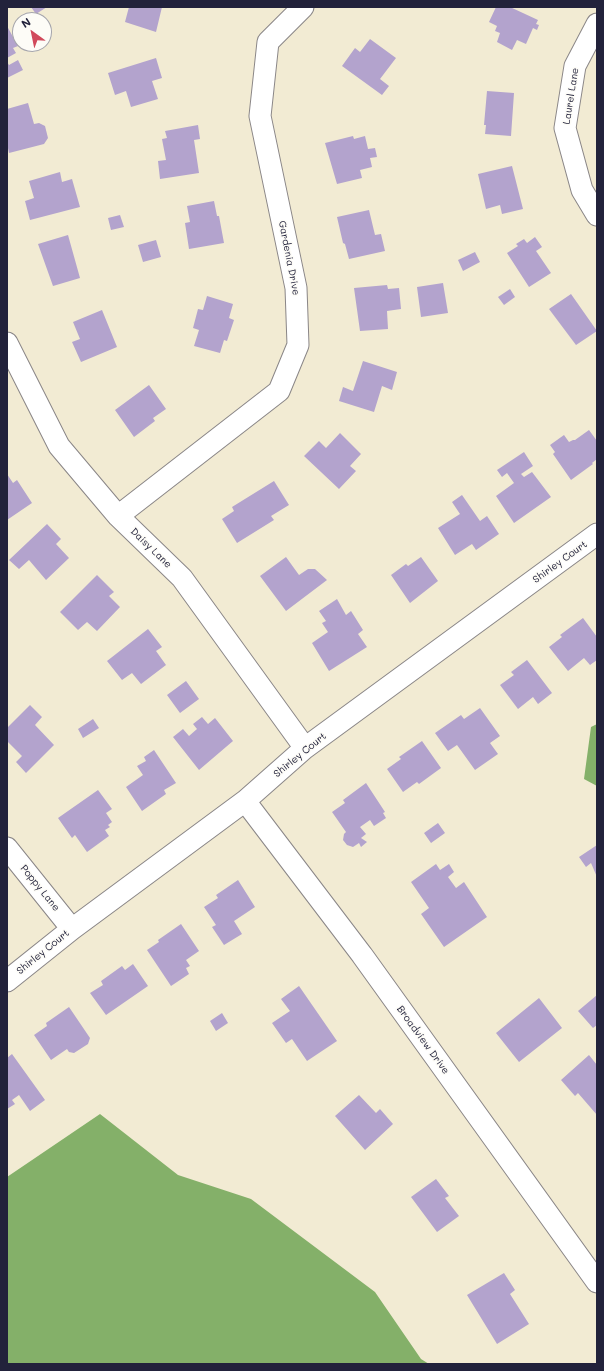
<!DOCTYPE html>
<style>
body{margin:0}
#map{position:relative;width:604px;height:1371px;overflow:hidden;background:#f2ebd3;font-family:Mali,sans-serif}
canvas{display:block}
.frame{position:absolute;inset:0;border:8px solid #22223b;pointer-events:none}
.north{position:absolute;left:12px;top:12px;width:40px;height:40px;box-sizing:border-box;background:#fdfcf7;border:1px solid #a5a5ac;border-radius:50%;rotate:327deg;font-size:11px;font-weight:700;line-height:16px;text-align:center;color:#22223b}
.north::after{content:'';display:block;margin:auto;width:14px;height:18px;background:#d1495b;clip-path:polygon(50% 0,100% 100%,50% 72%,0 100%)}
</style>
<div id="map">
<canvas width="604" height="1371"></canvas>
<div class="frame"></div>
<div class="north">N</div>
</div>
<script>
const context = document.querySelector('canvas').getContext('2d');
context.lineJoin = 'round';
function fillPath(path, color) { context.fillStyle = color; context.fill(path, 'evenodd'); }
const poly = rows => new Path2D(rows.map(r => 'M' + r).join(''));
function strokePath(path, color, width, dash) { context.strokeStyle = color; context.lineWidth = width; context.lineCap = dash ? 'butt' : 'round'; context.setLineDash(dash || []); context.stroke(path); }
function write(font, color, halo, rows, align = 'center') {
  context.font = font + ' Mali,sans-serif'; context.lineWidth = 3; context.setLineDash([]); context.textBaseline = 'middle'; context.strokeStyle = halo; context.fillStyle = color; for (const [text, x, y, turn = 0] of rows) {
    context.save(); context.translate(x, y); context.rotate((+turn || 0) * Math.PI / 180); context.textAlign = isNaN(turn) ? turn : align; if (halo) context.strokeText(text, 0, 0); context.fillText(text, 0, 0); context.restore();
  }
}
const forest = poly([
 [597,724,597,786,584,779,591,727],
 [100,1114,178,1175,251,1199,375,1292,421,1359,429,1364,7,1364,7,1177]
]);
const building = poly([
 [31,7,47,7,36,14],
 [129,7,162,7,156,32,125,22],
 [496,7,510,7,538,20,536,24,539,25,537,30,533,28,526,44,517,40,512,50,497,42,500,33,495,31,497,26,489,22],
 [7,26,18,46,13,48,16,53,7,58],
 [370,39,396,58,380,79,389,86,382,95,342,66,355,48,360,52],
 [156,58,162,78,152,81,158,99,131,107,126,91,115,95,108,73],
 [18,60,23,70,7,78,7,62,9,65],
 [487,91,514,93,511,136,485,134,486,125,484,125],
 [28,103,34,124,39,123,45,126,48,138,44,144,9,153,7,143,7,109],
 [198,125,200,139,194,140,199,173,160,179,158,161,166,160,162,139,167,138,165,131],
 [353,136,354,139,365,136,368,149,375,148,377,157,370,158,372,167,360,170,362,178,337,184,325,143],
 [512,166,523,209,502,214,500,205,486,209,478,174],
 [60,172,62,182,72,179,80,207,30,220,25,201,34,198,29,181],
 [214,201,217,216,219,216,224,243,189,249,185,223,190,222,187,206],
 [369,210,375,235,381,234,385,251,349,259,345,244,343,243,337,217],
 [120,215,124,227,111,230,108,218],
 [68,235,80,278,53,286,38,244],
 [535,237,542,247,536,251,551,273,529,287,507,253,518,246,516,244,524,239,527,243],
 [156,240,161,257,143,262,138,245],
 [475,252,480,262,463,271,458,260],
 [443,283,448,313,421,317,417,287],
 [387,285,388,289,399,288,401,309,387,311,388,329,360,331,354,288],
 [510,289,515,297,504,305,498,297],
 [571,294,597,331,576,345,549,309],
 [207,296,233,304,229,318,234,320,227,341,224,340,220,353,194,346,199,330,193,328,198,309,203,310],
 [102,310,117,347,81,362,72,342,80,339,73,322],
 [363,361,397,372,392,390,382,386,374,412,339,401,343,387,353,391],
 [149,385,166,409,153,418,155,421,134,437,115,410],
 [589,430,597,441,597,459,592,463,593,464,571,480,553,454,555,452,550,445,564,435,569,442,573,440,575,440],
 [340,433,361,454,350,466,356,471,339,489,304,456,319,441,326,448],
 [524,452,533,466,521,474,524,477,532,472,551,497,514,523,496,496,514,483,507,473,502,477,497,470],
 [7,474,13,483,17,480,32,503,7,520],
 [274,481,289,505,271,516,274,520,237,543,222,519,234,511,232,507],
 [462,495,480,521,487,516,499,534,476,550,472,544,455,555,438,528,460,514,452,502],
 [47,524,61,539,56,544,69,558,46,580,29,560,19,569,9,560],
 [286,557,299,575,308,569,315,569,327,580,286,611,260,576],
 [421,557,438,581,410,603,391,575,406,564,408,566],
 [97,575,114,592,109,596,120,607,97,631,87,622,78,630,60,612],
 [337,599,346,615,351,611,363,630,358,634,367,647,329,671,312,643,328,632,322,623,326,621,319,611],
 [583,618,597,637,597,660,590,665,584,658,568,671,549,647,562,637,560,635],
 [148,629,162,647,156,651,166,665,141,684,132,673,122,680,107,661],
 [527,660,552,693,538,704,533,697,518,709,500,685,514,675,511,672],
 [186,681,199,699,180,713,167,695],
 [30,705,42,717,35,725,54,745,26,773,16,762,22,756,7,741,7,728],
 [480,708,500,736,490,743,498,754,475,770,457,745,448,751,435,733,461,715,464,719],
 [202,717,208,724,215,718,233,741,199,770,173,737,183,729,189,736,197,729,193,724],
 [93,719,99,728,83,738,78,729],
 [422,741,441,768,419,784,417,782,403,792,387,769,401,759,399,757],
 [154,750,176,783,164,790,166,794,142,811,126,787,143,775,137,766,146,761,144,757],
 [366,783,385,812,383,813,386,818,374,826,370,820,360,827,366,834,361,838,367,842,361,847,359,843,353,847,347,845,343,840,344,834,346,832,332,812,345,803,343,800],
 [98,790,112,809,106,813,112,822,108,825,110,827,105,830,109,836,87,852,75,835,72,838,58,818],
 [438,823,445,833,431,843,424,833],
 [597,845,597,877,591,863,586,867,579,857],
 [436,864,440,870,449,864,454,872,448,877,456,888,464,882,487,917,444,947,421,914,429,908,411,882],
 [238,880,255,907,234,921,242,934,224,945,212,927,216,925,204,907,218,898,216,895],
 [181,924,199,951,186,960,190,966,186,968,189,974,171,986,147,950,159,942,158,940],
 [133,964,148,986,106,1015,90,993,103,985,101,981,122,966,125,970],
 [299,986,337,1041,307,1061,292,1039,286,1043,272,1023,290,1011,281,999],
 [597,995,597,1025,593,1028,578,1011],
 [539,998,562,1028,519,1062,496,1033],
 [69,1007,90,1038,88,1044,74,1053,69,1052,67,1049,51,1060,34,1035,47,1026,46,1023],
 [222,1013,228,1023,216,1031,210,1021],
 [12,1054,45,1100,30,1111,19,1095,12,1100,15,1104,7,1109,7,1058],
 [589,1055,597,1065,597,1115,578,1093,575,1096,561,1080],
 [359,1095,376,1113,380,1109,393,1124,365,1150,335,1116],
 [436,1179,449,1196,445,1198,459,1216,437,1232,411,1197],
 [504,1273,515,1290,510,1294,529,1324,497,1344,467,1295]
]);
const minor = poly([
 [597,24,575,66,565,128,582,190,597,215],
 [7,343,59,446,118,516,182,578,305,748],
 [118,516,279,391,298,345,296,288,260,116,268,42,303,7],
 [245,801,362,955,597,1282],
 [7,848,72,929],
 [7,981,72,929,245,801,305,748,597,534]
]);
const streetNames = [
 ["Laurel Lane",571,96,-81],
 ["Gardenia Drive",289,258,79],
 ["Daisy Lane",151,548,44],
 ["Shirley Court",560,562,-36],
 ["Shirley Court",300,755,-39],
 ["Poppy Lane",40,888,51],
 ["Shirley Court",43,952,-39],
 ["Broadview Drive",423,1040,54]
];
fillPath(forest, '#84b069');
fillPath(building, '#b3a3cd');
strokePath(minor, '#8a8687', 23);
strokePath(minor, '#fff', 21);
write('10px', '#22223b', '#fdfcf7', streetNames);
</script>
